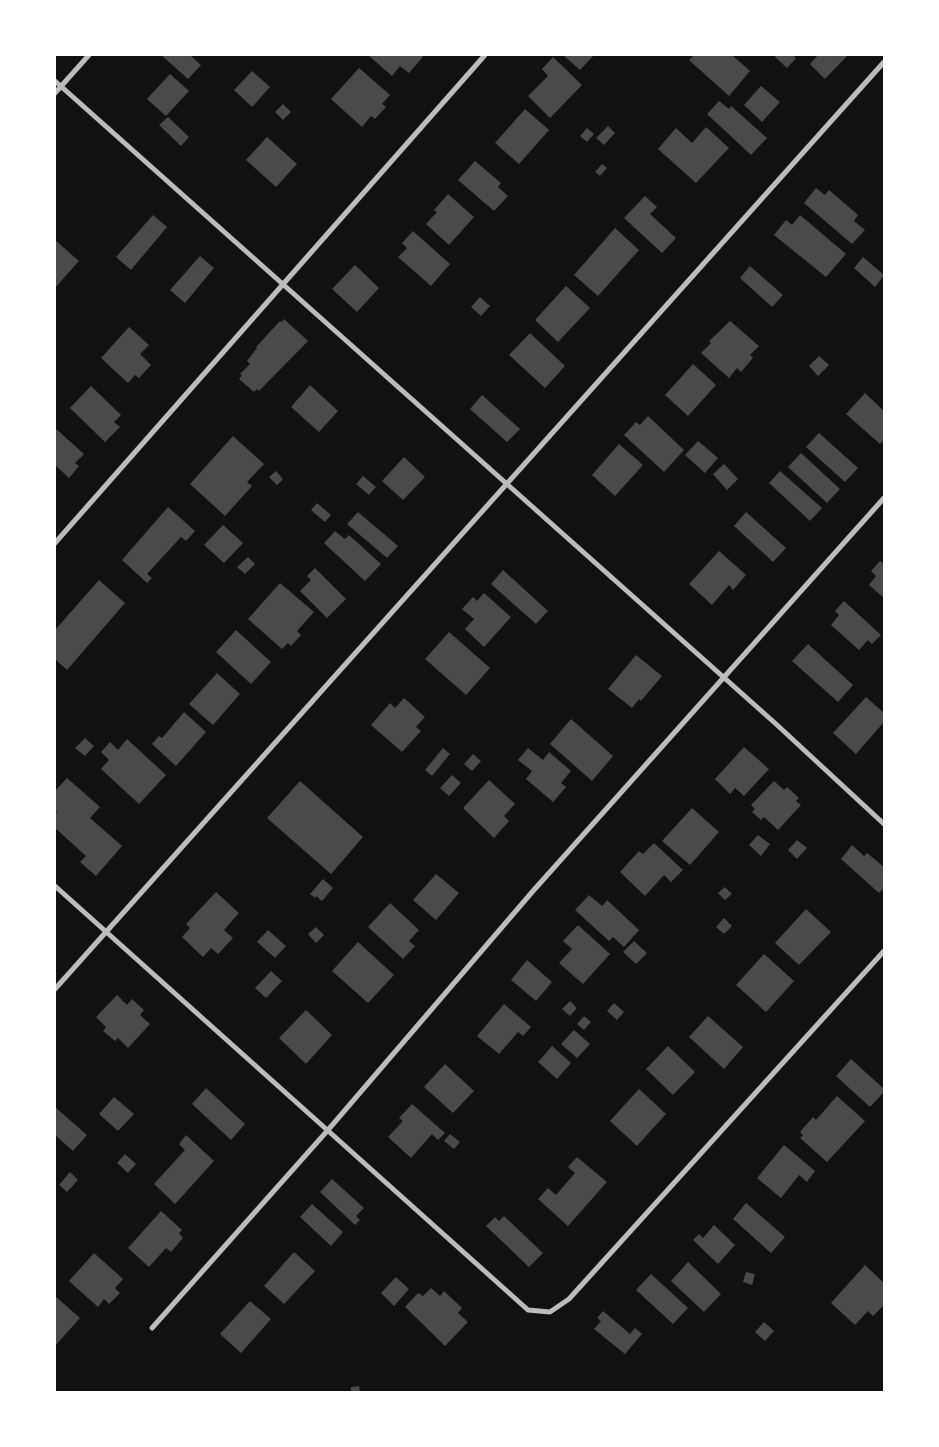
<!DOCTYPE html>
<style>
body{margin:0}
#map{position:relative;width:939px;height:1447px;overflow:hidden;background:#111;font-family:"Roboto Condensed",sans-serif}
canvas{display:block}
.frame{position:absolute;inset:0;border:56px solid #fff;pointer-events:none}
</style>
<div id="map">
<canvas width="939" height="1447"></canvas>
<div class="frame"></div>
</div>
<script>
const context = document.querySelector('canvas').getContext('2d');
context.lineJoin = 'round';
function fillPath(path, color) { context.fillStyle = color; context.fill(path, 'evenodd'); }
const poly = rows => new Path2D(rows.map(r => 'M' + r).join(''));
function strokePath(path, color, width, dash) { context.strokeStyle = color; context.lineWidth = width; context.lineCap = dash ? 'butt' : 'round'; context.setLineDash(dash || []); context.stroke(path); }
const building = poly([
 [161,55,190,55,201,65,188,79],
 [368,55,421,55,423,57,409,73,400,66,392,76],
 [563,55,594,55,580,70],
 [694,55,732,55,750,71,729,96,689,60],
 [776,55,793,55,796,58,787,68,775,57],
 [818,55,848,55,825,79,810,64],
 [553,57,582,85,550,118,528,96,548,76,542,69],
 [359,68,390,95,382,104,386,107,375,119,371,116,362,127,331,99],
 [252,71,270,87,252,107,234,90],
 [170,74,189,91,166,116,147,99],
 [761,86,780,102,762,122,744,105],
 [719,101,729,109,731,106,767,138,751,155,707,114],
 [283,104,291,112,283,120,275,112],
 [525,109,549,130,519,164,495,143],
 [168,117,189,137,181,146,159,125],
 [608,126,615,133,604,145,596,138],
 [706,127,729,148,696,183,658,149,676,128,692,143],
 [587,128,594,134,587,142,580,136],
 [267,137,297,164,276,187,246,160],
 [475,161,501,183,498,187,508,196,494,211,458,180],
 [602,164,607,168,600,176,595,172],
 [816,188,825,195,829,190,858,215,854,221,865,230,852,244,804,203],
 [448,194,474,217,449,245,426,224,437,212,434,210],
 [645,196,657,207,650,214,676,238,662,253,624,218],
 [153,215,167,227,131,270,116,257],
 [800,215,846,254,826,277,774,235,786,220,792,225],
 [615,228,639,250,598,296,574,275],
 [413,231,450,264,431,286,398,257,407,248,402,243],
 [55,240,79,261,55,288],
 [200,256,214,268,185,303,170,290],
 [863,257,884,275,875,287,854,268],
 [355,265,379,288,357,312,332,289],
 [750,266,783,295,772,307,740,278],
 [566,286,590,308,558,342,535,320],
 [480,297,490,306,481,316,471,307],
 [284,319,308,341,259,391,257,389,254,392,239,379,242,375,240,374,250,364,247,361,257,348,256,347,280,321,282,322],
 [730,321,759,346,750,355,753,358,741,372,737,368,729,378,701,353,711,343,709,341],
 [129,327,149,345,140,354,151,365,139,378,135,375,128,383,101,358],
 [530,333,565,366,545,388,509,355],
 [819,356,829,365,818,376,809,366],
 [693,364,716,385,688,416,665,395],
 [310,385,338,411,319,432,291,407],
 [91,386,121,415,114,422,120,427,105,442,70,408],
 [865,393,884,411,884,440,880,444,846,414],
 [482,395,520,429,507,442,470,409],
 [648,416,684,450,664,472,624,435,636,422,640,425],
 [55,428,84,454,75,463,79,466,69,478,55,465],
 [819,433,858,468,845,482,806,447],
 [233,436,264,464,247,482,252,486,225,516,190,484],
 [698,441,718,458,705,473,685,455],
 [619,444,643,465,615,496,592,475],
 [801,453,840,489,827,503,788,467],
 [404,457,425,477,403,500,382,481],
 [724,464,738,479,727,490,713,474],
 [276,471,283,479,277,485,269,477],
 [780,471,822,508,810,521,769,483],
 [363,476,376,487,369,495,356,484],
 [317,503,331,515,325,522,311,510],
 [168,507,195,531,186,541,181,537,147,574,152,578,147,583,122,560],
 [358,512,398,546,387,558,347,524],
 [746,512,786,548,773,562,734,526],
 [223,525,243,543,224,563,204,545],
 [335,531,345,539,349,535,381,564,365,581,324,543],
 [719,551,746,575,733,590,729,585,712,605,689,584],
 [248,557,255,564,245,574,237,567],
 [880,561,884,564,884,598,869,585,876,576,871,571],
 [315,568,346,599,327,618,300,591,311,580,307,576],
 [503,570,548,611,536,624,491,584],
 [99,580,125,603,67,670,55,659,55,630],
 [280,583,314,612,297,631,301,635,291,646,288,643,282,649,248,619],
 [484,593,511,617,484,647,465,629,474,619,462,609,473,597,477,601],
 [844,601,881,635,872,644,868,640,859,650,831,625,839,615,835,611],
 [236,630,271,662,251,684,216,652],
 [449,632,490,668,466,695,425,659],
 [808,644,853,685,838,702,792,661],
 [636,655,662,676,641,701,639,699,632,708,608,689],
 [217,673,240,694,213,725,189,704],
 [866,697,884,713,884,722,856,754,833,733],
 [404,698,425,717,416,727,421,731,402,752,371,725,390,703,395,708],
 [184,712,206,732,176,766,152,744,159,736,162,738],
 [571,719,613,756,592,781,550,744],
 [85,738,94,746,85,756,75,748],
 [127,739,166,775,139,804,101,769,109,760,101,752,110,742,118,750],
 [744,747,769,769,744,796,735,788,730,794,715,779],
 [443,748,450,754,432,776,425,770],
 [528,748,543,760,549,752,571,771,561,783,566,787,553,802,526,779,532,771,518,760],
 [473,754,481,761,472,771,464,764],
 [452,775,461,783,449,796,440,788],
 [67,778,100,807,90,818,122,846,96,876,80,862,86,856,55,828,55,814,57,812,55,810,55,791],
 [489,780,515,804,504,816,509,821,494,838,463,808],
 [300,781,363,837,331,874,267,818],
 [774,781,784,790,787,787,799,798,796,801,801,805,778,830,764,817,761,820,752,812,755,809,751,805],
 [692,808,719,832,690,865,662,841],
 [758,835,770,844,761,856,749,845],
 [797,840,807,848,797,859,788,850],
 [654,843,683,870,671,882,664,875,645,896,620,872,639,851,643,854],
 [852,845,864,856,867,853,884,867,884,888,879,893,841,859],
 [436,874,459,893,436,920,413,900],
 [323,879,333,888,322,901,316,896,315,898,310,894],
 [725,887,732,894,725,900,718,893],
 [216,892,239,913,224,930,233,938,218,954,211,948,203,957,182,937,190,928,186,924],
 [589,895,602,906,607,900,639,930,624,947,613,937,609,941,575,910],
 [390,903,419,930,409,941,415,946,403,959,368,927],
 [806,909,831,932,799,965,775,943],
 [724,918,732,926,724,934,716,927],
 [578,925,610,954,583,984,559,963,572,949,563,941],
 [316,927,324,935,316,943,308,934],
 [268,930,286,946,275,958,257,942],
 [634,941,647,953,636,964,623,952],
 [358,942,394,975,368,1003,332,971],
 [764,954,794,981,766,1012,736,985],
 [527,960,552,982,536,1001,511,980],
 [271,971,282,981,266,998,255,988],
 [117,995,127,1005,132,999,144,1010,140,1015,150,1024,128,1048,118,1038,115,1041,103,1031,106,1027,96,1017],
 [570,1001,577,1008,570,1016,562,1009],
 [614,1003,624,1012,617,1020,607,1011],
 [504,1004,531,1027,523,1036,518,1032,499,1054,477,1036],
 [306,1010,332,1035,306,1064,279,1038],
 [584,1016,591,1022,584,1030,577,1024],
 [708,1016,743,1047,724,1069,689,1037],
 [574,1030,590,1044,577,1058,561,1044],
 [552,1046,571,1063,557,1079,538,1062],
 [668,1046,695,1072,673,1095,646,1069],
 [851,1059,884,1089,884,1092,870,1107,836,1076],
 [445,1064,474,1091,453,1113,424,1087],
 [206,1088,245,1124,231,1140,192,1104],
 [639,1089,666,1114,637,1146,610,1121],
 [837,1096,865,1121,827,1162,800,1138,803,1135,800,1132,813,1117,816,1120],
 [114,1097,134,1114,118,1131,99,1114],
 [412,1104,445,1133,438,1140,432,1134,411,1158,388,1137,403,1121,399,1118],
 [55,1107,87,1135,73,1151,55,1135],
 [450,1134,460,1142,454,1149,444,1141],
 [186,1135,214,1161,175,1204,154,1184,185,1150,179,1144],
 [784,1145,815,1171,807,1182,799,1175,781,1198,757,1178],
 [125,1154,136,1164,128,1173,117,1163],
 [577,1157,607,1182,568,1226,538,1199,548,1188,556,1195,575,1173,568,1167],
 [70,1172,78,1180,67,1192,59,1185],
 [332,1179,364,1208,356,1216,360,1220,355,1225,320,1192],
 [746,1203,785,1237,771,1253,733,1219],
 [312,1204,343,1232,331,1246,300,1217],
 [161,1211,182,1230,179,1233,183,1238,171,1252,166,1248,149,1267,128,1248],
 [504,1216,543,1253,529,1267,486,1226,495,1217,499,1221],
 [714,1225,735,1245,718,1264,693,1240,699,1234,703,1238],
 [294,1252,315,1271,284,1304,264,1286],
 [94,1253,123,1279,115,1288,120,1293,109,1304,104,1299,98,1307,69,1281],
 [688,1262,721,1294,704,1312,671,1281],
 [865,1265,884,1283,884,1305,873,1316,868,1311,855,1325,831,1303],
 [746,1272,755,1274,752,1285,743,1282],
 [651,1274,688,1308,673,1324,636,1290],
 [396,1277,409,1289,394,1306,381,1293],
 [431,1288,440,1296,444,1291,462,1308,458,1313,468,1322,445,1346,405,1307,418,1293,423,1296],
 [55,1296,80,1318,55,1346],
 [250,1301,271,1319,241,1353,220,1334],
 [603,1311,630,1334,635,1328,642,1334,625,1354,594,1329,601,1321,597,1318],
 [764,1322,774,1331,765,1341,755,1332],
 [359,1386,360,1392,351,1392,351,1387]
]);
const minor = poly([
 [55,81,776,724,884,824],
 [55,93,89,55],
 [55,543,485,55],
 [55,886,528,1310,550,1312,569,1299,884,951],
 [55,989,884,62],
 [152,1328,328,1130,533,891,884,498]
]);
fillPath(building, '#4a4a4a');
strokePath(minor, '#bcbcbc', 5);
</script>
